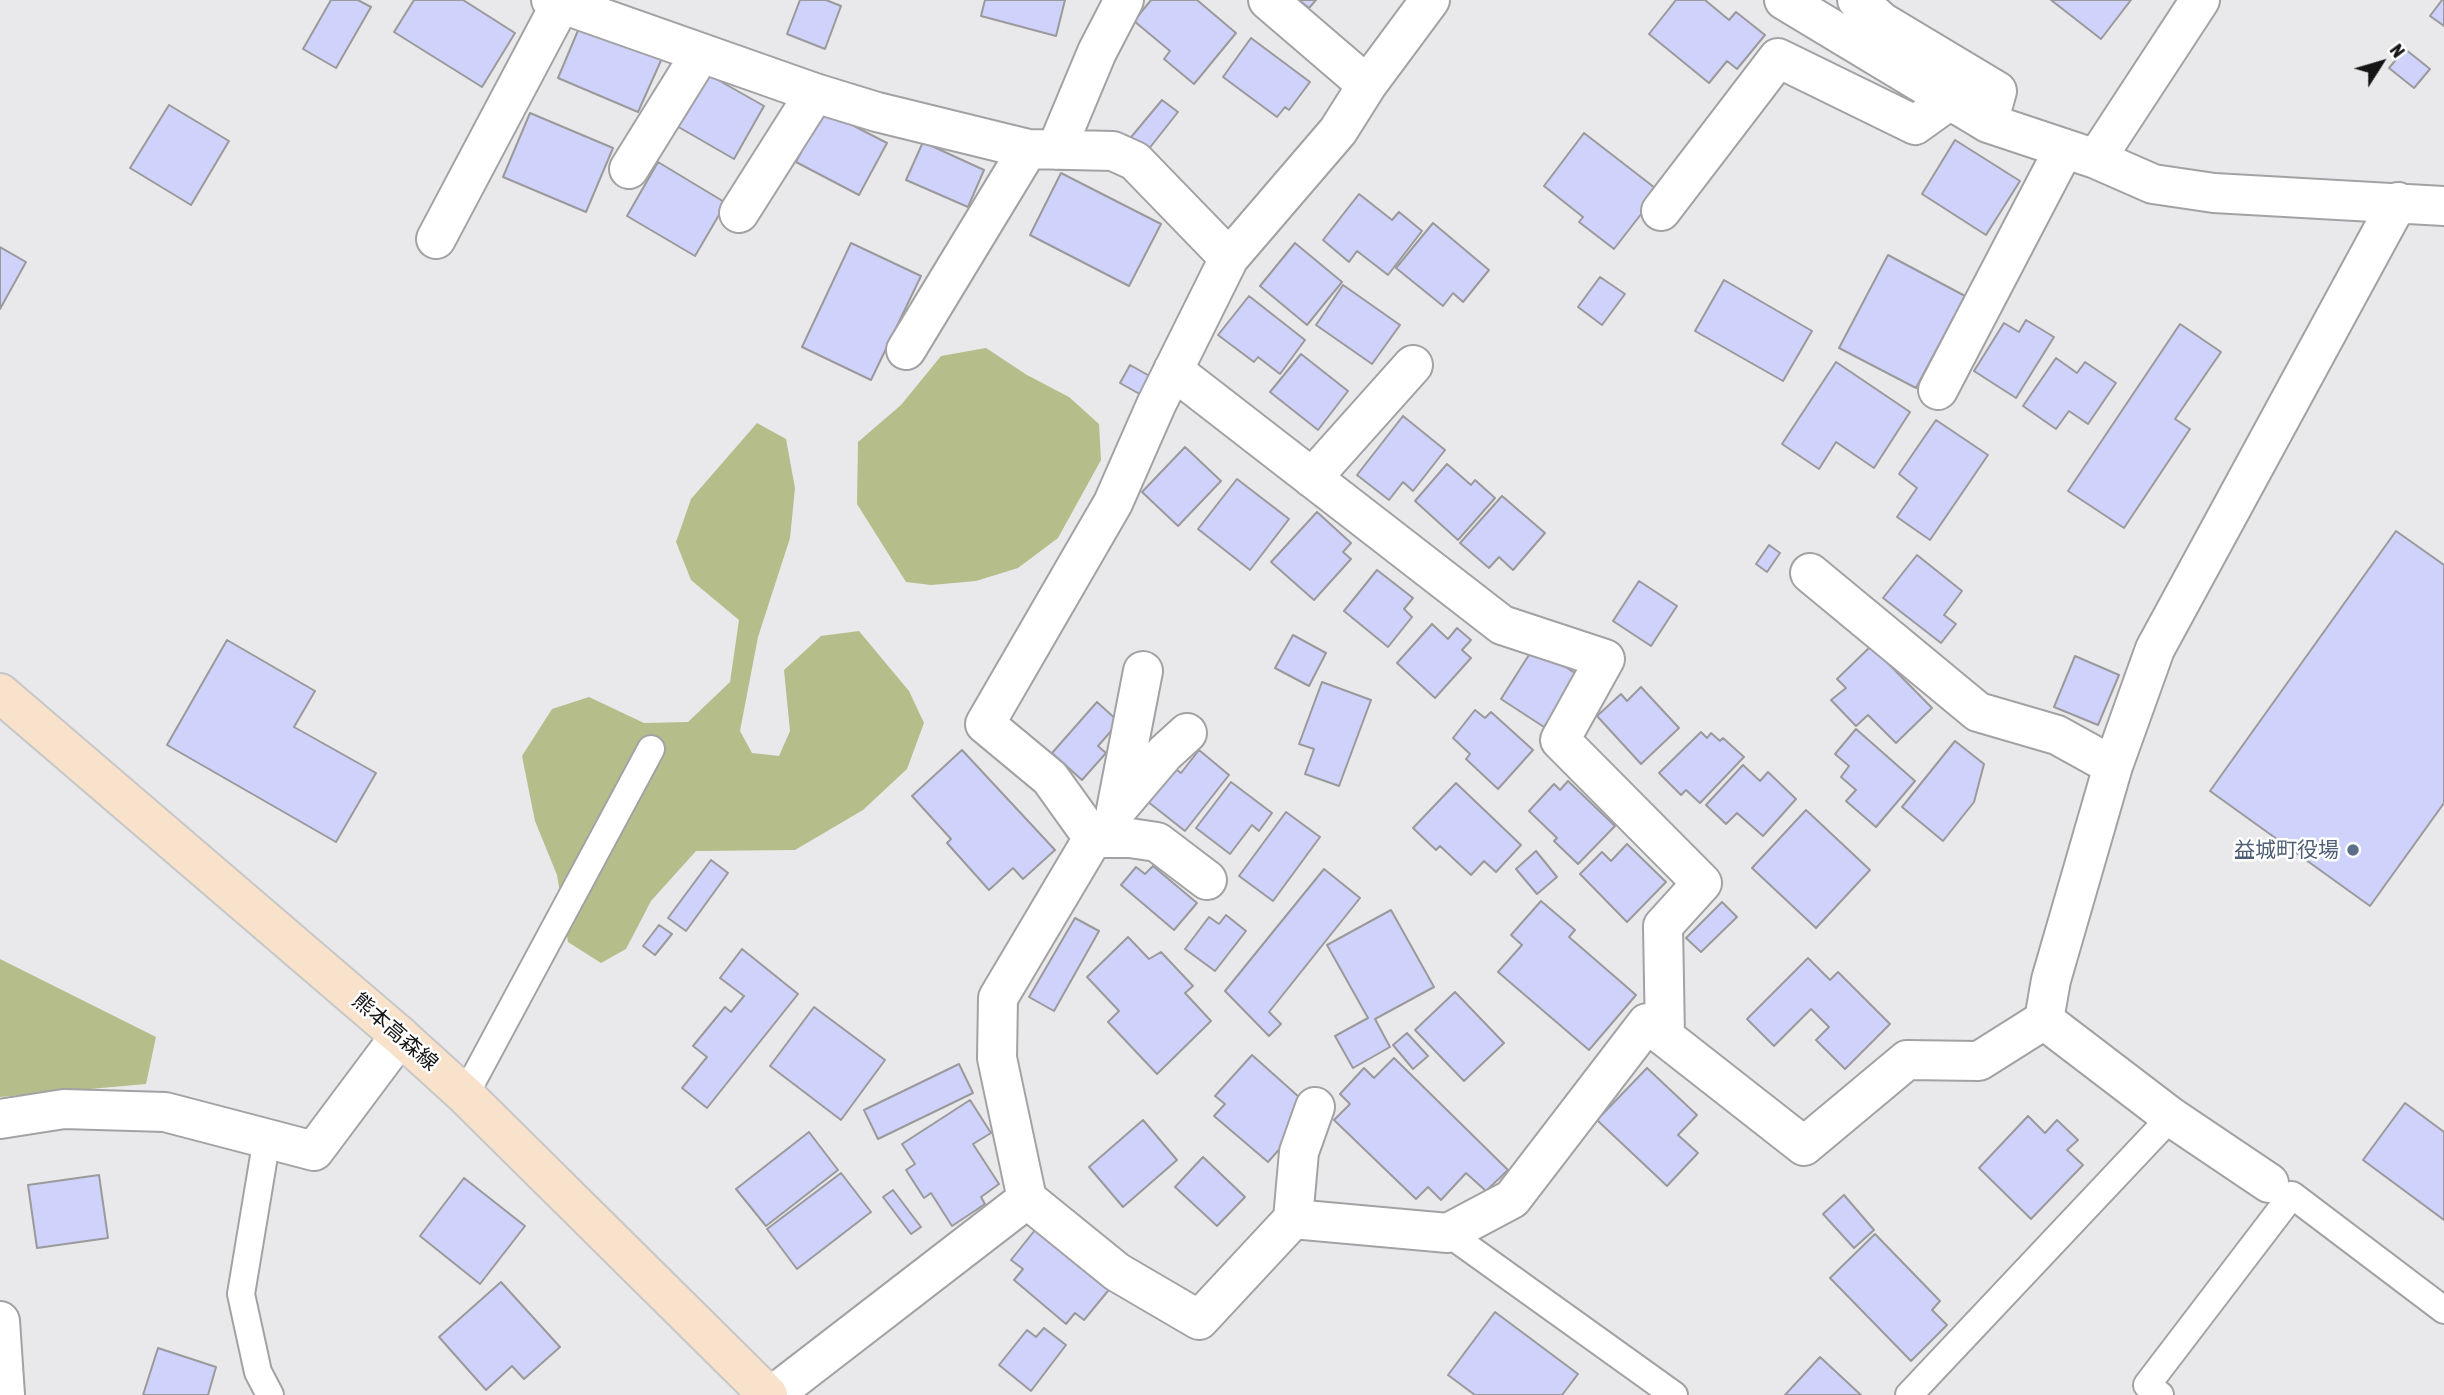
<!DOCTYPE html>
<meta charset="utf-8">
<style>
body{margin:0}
#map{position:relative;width:2444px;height:1395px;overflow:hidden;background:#e9e9eb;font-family:"Asap Condensed",sans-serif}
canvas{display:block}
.north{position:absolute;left:2346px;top:28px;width:70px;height:70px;-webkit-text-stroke:5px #fff;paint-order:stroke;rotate:53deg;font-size:19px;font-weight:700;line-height:28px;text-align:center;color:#151515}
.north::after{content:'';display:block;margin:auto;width:24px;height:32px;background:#151515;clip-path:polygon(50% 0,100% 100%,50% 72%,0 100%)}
</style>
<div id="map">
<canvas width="2444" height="1395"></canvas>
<div class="north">N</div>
</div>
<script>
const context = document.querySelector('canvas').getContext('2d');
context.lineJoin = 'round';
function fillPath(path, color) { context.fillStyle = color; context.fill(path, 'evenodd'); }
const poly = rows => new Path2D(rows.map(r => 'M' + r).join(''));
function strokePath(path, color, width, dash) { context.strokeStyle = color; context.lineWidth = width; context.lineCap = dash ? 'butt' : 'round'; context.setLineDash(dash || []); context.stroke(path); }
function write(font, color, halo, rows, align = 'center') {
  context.font = font + ' "Asap Condensed","Noto Sans JP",sans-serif'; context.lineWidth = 5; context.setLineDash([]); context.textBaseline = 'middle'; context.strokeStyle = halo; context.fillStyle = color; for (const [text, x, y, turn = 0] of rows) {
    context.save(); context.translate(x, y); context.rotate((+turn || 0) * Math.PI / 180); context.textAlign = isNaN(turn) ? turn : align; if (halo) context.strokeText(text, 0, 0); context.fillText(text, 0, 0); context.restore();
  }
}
const green = poly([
 [986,348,1027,375,1069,397,1099,424,1101,460,1058,538,1018,568,976,581,931,585,906,582,857,504,858,442,901,405,941,356],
 [757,423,786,439,795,488,790,538,758,637,740,731,752,753,779,756,790,731,784,670,821,636,859,631,909,691,924,723,907,769,863,810,795,850,696,851,651,901,626,949,601,963,568,942,557,875,535,821,522,756,552,709,589,697,644,723,688,722,730,682,739,620,691,580,676,542,691,499],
 [0,959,156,1037,146,1084,0,1097]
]);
const building = poly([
 [331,0,358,0,371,7,336,68,303,49,331,0],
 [414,0,463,0,515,33,482,87,394,32,414,0],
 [800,0,826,0,841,6,825,49,787,34,800,0],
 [985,0,1065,0,1056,36,981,16,985,0],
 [1151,0,1197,0,1236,33,1194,84,1164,59,1170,51,1134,21,1151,0],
 [1299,0,1316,0,1309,8,1299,0],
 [1676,0,1705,0,1729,20,1736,12,1765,35,1737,69,1727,61,1709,83,1649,34,1676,0],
 [2051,0,2131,0,2101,39,2051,0],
 [2442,0,2444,0,2444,26,2430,16,2442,0],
 [582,21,663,56,638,112,558,78,582,21],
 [1251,38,1310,82,1289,110,1285,107,1277,117,1223,77,1251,38],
 [2405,49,2430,69,2414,88,2389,68,2405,49],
 [704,72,764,106,734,159,675,125,704,72],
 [1162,100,1178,112,1144,155,1127,142,1162,100],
 [169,105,229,141,191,205,130,168,169,105],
 [823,110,887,143,859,195,796,162,823,110],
 [530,113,613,148,586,212,503,177,530,113],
 [1584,133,1659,191,1614,249,1579,222,1583,217,1544,186,1584,133],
 [1955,140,2020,181,1986,235,1922,194,1955,140],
 [923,142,984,170,968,207,906,180,923,142],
 [658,162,726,203,695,256,627,216,658,162],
 [1061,173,1161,224,1129,286,1030,235,1061,173],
 [1359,194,1392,220,1399,212,1422,231,1388,275,1357,251,1349,262,1323,240,1359,194],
 [1433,223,1489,270,1463,302,1453,293,1443,306,1396,268,1433,223],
 [851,243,921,276,871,380,802,347,851,243],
 [1295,243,1342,282,1307,325,1260,286,1295,243],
 [0,247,26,262,0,309,0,247],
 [1888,255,1965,296,1916,388,1839,348,1888,255],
 [1600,277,1625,294,1602,325,1578,307,1600,277],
 [1724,280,1812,331,1783,381,1695,331,1724,280],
 [1343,285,1400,325,1372,364,1316,325,1343,285],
 [1249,296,1305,340,1280,374,1258,357,1254,362,1218,335,1249,296],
 [2026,320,2054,337,2016,398,1974,371,2004,323,2019,332,2026,320],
 [2180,324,2221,352,2175,419,2190,429,2124,528,2068,491,2180,324],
 [1301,354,1348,391,1318,430,1270,392,1301,354],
 [2056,358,2077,373,2085,362,2116,383,2088,424,2069,411,2056,429,2023,406,2056,358],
 [1836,362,1910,412,1874,468,1836,442,1819,469,1782,444,1836,362],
 [1130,365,1155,379,1145,397,1120,383,1130,365],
 [1403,416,1445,450,1413,491,1403,482,1389,500,1357,475,1403,416],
 [1936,420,1988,455,1930,540,1897,517,1917,488,1899,474,1936,420],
 [1185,447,1221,481,1178,526,1142,492,1185,447],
 [1447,464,1471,485,1475,480,1495,498,1458,540,1415,501,1447,464],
 [1237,479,1289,519,1250,570,1198,529,1237,479],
 [1502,496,1545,533,1513,570,1499,557,1489,568,1460,543,1502,496],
 [1317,512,1351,543,1343,552,1351,559,1314,600,1271,562,1317,512],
 [2396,531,2444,565,2444,803,2370,906,2210,791,2396,531],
 [1769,545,1780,553,1767,572,1756,564,1769,545],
 [1917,555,1962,591,1944,615,1956,624,1941,643,1883,598,1917,555],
 [1377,570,1413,598,1404,609,1412,617,1388,647,1344,611,1377,570],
 [1639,581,1677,606,1651,646,1613,621,1639,581],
 [1432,624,1448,639,1457,628,1471,640,1462,650,1471,658,1435,698,1397,663,1432,624],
 [1293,635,1326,653,1309,686,1275,668,1293,635],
 [227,640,315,691,294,727,376,773,336,842,167,745,227,640],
 [1871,646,1932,708,1896,743,1868,715,1856,726,1831,700,1846,688,1837,679,1871,646],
 [1534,647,1578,675,1544,727,1501,699,1534,647],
 [2075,656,2119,675,2098,725,2054,707,2075,656],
 [1322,682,1371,700,1339,786,1305,774,1314,749,1299,744,1322,682],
 [1641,687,1679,728,1641,764,1597,716,1621,694,1627,701,1641,687],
 [1097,702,1119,722,1098,746,1106,753,1082,780,1052,753,1097,702],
 [1475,710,1485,718,1491,712,1533,750,1498,789,1466,759,1470,754,1453,738,1475,710],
 [1856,729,1915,781,1876,827,1846,801,1856,790,1841,777,1849,766,1835,754,1856,729],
 [1701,732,1707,738,1711,733,1720,741,1723,738,1744,757,1700,803,1686,790,1681,795,1659,773,1701,732],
 [1955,741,1984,764,1974,802,1943,841,1902,807,1955,741],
 [962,750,1055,850,1023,879,1013,868,989,890,947,843,951,839,912,796,962,750],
 [1199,750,1229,775,1185,831,1147,801,1174,768,1181,773,1199,750],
 [1743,765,1760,781,1768,772,1796,799,1763,836,1737,813,1726,824,1706,805,1743,765],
 [1568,781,1615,826,1578,864,1554,841,1557,838,1529,811,1554,784,1560,790,1568,781],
 [1231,782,1272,813,1259,831,1252,825,1230,854,1196,828,1231,782],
 [1456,783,1521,845,1496,872,1484,861,1471,875,1440,846,1436,850,1413,828,1456,783],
 [1806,810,1870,870,1816,928,1752,868,1806,810],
 [1286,812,1320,837,1273,901,1239,876,1286,812],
 [1627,844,1666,882,1627,922,1580,874,1602,852,1611,861,1627,844],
 [1536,851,1557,877,1537,894,1516,869,1536,851],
 [711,860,728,873,686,931,668,918,711,860],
 [1153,866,1197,903,1174,930,1121,885,1136,867,1145,874,1153,866],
 [1324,869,1360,898,1269,1012,1281,1024,1269,1036,1225,991,1324,869],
 [1541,901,1575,930,1569,937,1636,995,1589,1050,1498,972,1522,945,1511,935,1541,901],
 [1722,902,1737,917,1701,952,1686,938,1722,902],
 [1391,910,1434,987,1375,1019,1390,1047,1353,1068,1335,1036,1368,1018,1327,945,1391,910],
 [1226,915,1246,931,1215,971,1185,949,1209,917,1219,924,1226,915],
 [1075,918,1099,931,1054,1011,1029,997,1075,918],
 [659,925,672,934,655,955,643,946,659,925],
 [1128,937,1149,959,1161,952,1193,986,1185,993,1211,1021,1157,1074,1108,1022,1119,1011,1087,977,1128,937],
 [742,949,798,994,707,1108,682,1088,707,1057,693,1046,725,1007,731,1012,744,996,720,978,742,949],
 [1808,958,1830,980,1838,972,1890,1024,1845,1069,1816,1040,1829,1027,1811,1009,1774,1046,1747,1019,1808,958],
 [1455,992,1504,1043,1464,1081,1415,1030,1455,992],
 [814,1007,885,1060,841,1120,770,1066,814,1007],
 [1407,1033,1428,1056,1413,1069,1393,1045,1407,1033],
 [1252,1055,1299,1097,1284,1144,1268,1162,1214,1116,1225,1104,1215,1096,1252,1055],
 [1394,1058,1508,1170,1486,1191,1466,1173,1441,1200,1428,1187,1416,1199,1334,1120,1350,1104,1340,1094,1364,1068,1374,1078,1394,1058],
 [959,1064,973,1093,878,1139,864,1110,959,1064],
 [1647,1068,1697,1115,1678,1135,1698,1153,1667,1186,1597,1120,1647,1068],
 [970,1100,991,1133,973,1144,999,1184,981,1197,985,1204,952,1226,931,1193,924,1198,906,1170,915,1164,902,1144,970,1100],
 [2405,1103,2444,1132,2444,1220,2363,1160,2405,1103],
 [2028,1116,2045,1133,2057,1120,2078,1140,2067,1150,2083,1165,2031,1219,1979,1168,2028,1116],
 [1143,1120,1177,1160,1123,1207,1089,1167,1143,1120],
 [809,1132,838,1170,766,1226,736,1189,809,1132],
 [1203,1157,1245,1197,1217,1226,1175,1187,1203,1157],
 [841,1173,871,1212,797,1269,767,1229,841,1173],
 [99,1175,108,1238,37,1248,28,1185,99,1175],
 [464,1178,525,1226,480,1284,420,1236,464,1178],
 [893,1190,921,1227,911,1234,883,1197,893,1190],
 [1844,1195,1874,1230,1854,1248,1823,1214,1844,1195],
 [1039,1225,1112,1286,1084,1320,1075,1313,1066,1324,1014,1280,1023,1269,1011,1260,1039,1225],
 [1875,1234,1940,1301,1932,1310,1947,1325,1911,1361,1830,1278,1875,1234],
 [501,1282,560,1347,524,1379,512,1366,486,1390,439,1337,501,1282],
 [1495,1312,1578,1374,1562,1395,1475,1395,1448,1375,1495,1312],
 [1044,1328,1066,1345,1031,1391,999,1365,1027,1330,1036,1337,1044,1328],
 [158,1348,216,1367,208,1395,143,1395,158,1348],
 [1820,1357,1861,1395,1785,1395,1820,1357]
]);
const service = poly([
 [465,1095,651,749],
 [267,1138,241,1294,258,1372,270,1395],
 [1448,1233,1674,1395],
 [1909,1395,2171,1117],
 [2160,1395,2147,1385,2292,1195,2444,1310]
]);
const minor = poly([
 [551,0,815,93,877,112,1028,149,1113,151,1135,161,1229,258],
 [1268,0,1367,85],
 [1430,0,1367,85,1338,131,1229,258,1156,405,1113,503,985,724,1050,778,1093,838,998,998,997,1058,1027,1199,1117,1272,1199,1320,1293,1219,1448,1233,1512,1199,1647,1023,1804,1146,1907,1060,1979,1061,2044,1020,2051,980,2113,766,2155,649,2398,202],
 [1784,0,1988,123,2096,159,2153,184,2214,193,2444,206],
 [1857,0,1882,22,1997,91,1988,123],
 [1056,150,1097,52,1124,0],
 [2096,159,2200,0],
 [629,169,701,53],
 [1661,211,1778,58,1915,125,1950,100],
 [739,213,815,93],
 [436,239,561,3],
 [906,350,1028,149],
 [1173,370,1502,625,1605,659,1560,740,1702,883,1663,926,1665,1037],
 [1938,390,2064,149],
 [1312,478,1413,365],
 [1810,573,1978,712,2057,735,2113,766],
 [1119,807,1165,753,1187,733],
 [1116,810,1143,671],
 [1093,838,1130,838,1157,842,1207,880],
 [2044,1020,2171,1117,2269,1183],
 [0,1119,64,1109,165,1112,314,1151,400,1036],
 [1293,1219,1299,1152,1315,1107],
 [0,1321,5,1395],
 [773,1395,1027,1199]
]);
const primary = poly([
 [0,693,400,1036,465,1095,768,1395]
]);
const markers = [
 [2353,850,7,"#5c6f8a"]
];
const serviceNames = [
 ["益城町役場",2339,850]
];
const streetNames = [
 ["熊本高森線",395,1032,41]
];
fillPath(green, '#b5bd8b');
fillPath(building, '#cfd2fa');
strokePath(building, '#9a9a9c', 2);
strokePath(service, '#a2a2a4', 30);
strokePath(minor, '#a2a2a4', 42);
strokePath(primary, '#c7c7c7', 42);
strokePath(service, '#fff', 26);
strokePath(minor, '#fff', 38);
strokePath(primary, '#f9e2cb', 38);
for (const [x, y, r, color] of markers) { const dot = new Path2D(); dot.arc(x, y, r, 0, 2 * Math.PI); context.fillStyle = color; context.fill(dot); strokePath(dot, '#fff', 2.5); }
write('21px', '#4e5e75', '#fff', serviceNames, 'right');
write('21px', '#151515', '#fff', streetNames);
</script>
